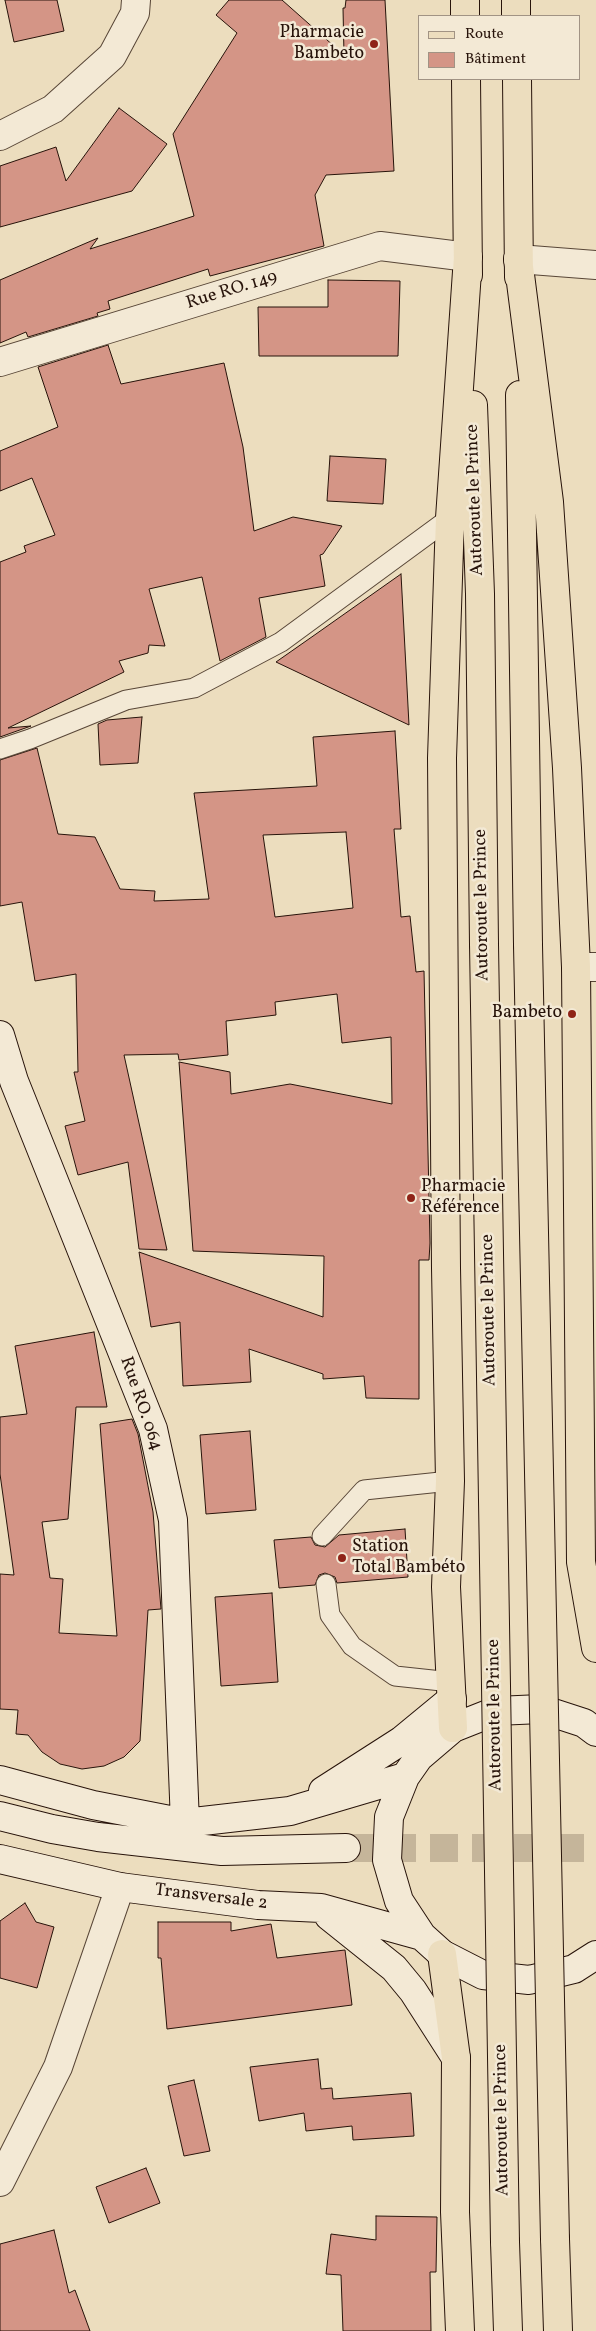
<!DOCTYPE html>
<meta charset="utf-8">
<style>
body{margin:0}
#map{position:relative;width:596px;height:2331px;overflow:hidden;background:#ecddbe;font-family:Vollkorn,serif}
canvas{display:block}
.legend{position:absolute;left:418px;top:15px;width:162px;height:65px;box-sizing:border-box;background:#f3e9d5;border:1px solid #a19384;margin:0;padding:6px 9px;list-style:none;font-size:15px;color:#27130a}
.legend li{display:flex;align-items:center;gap:10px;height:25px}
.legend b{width:25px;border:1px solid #a19384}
</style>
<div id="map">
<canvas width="596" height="2331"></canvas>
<ul class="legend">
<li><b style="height:6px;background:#ecddbe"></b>Route</li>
<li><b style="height:14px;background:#d49586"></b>Bâtiment</li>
</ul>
</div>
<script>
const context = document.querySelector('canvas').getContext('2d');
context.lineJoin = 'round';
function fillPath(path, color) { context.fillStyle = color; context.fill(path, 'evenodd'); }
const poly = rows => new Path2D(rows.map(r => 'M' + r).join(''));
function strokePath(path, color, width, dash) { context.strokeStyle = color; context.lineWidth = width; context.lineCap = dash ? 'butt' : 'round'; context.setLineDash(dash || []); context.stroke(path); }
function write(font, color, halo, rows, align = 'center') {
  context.font = font + ' Vollkorn,serif'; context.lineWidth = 5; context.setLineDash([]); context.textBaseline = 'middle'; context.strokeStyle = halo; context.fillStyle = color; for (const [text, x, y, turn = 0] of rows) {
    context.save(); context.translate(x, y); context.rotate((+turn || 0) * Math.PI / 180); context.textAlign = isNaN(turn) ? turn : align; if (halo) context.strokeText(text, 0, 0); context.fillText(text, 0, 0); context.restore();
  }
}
const building = poly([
 [5,0,57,0,64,31,14,42,5,0],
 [229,0,282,0,344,55,343,8,345,8,346,0,385,0,394,171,326,175,315,195,324,246,210,276,208,269,108,301,110,309,97,313,98,316,28,337,26,332,0,343,0,280,98,238,90,249,194,216,173,134,237,33,216,15,229,0],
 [119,108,167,144,132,191,0,227,0,166,56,147,66,181,119,108],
 [328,280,400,281,398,356,259,356,258,307,328,307,328,280],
 [108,345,121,384,224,363,243,447,254,531,293,517,342,526,323,554,320,555,325,586,259,598,266,637,220,661,202,577,149,589,165,646,149,645,148,653,119,661,124,672,8,728,31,726,0,737,0,562,26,552,24,546,55,535,32,478,0,491,0,451,58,427,38,367,108,345],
 [330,456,386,459,383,504,327,501,330,456],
 [401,574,409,725,276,662,316,634,401,574],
 [142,717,138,763,100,765,98,724,107,720,142,717],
 [395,731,401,829,394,829,401,917,410,916,416,972,424,971,430,1243,429,1260,419,1260,419,1399,366,1398,364,1376,323,1379,323,1374,249,1349,251,1382,183,1386,180,1322,151,1327,139,1252,323,1317,324,1256,193,1251,179,1062,230,1072,231,1094,290,1084,392,1104,391,1037,342,1043,337,994,275,1002,276,1015,226,1021,228,1055,179,1060,178,1054,124,1055,167,1250,139,1249,128,1162,78,1175,65,1126,85,1121,74,1072,78,1072,76,974,35,981,22,902,0,906,0,760,37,748,58,834,95,837,120,889,155,891,154,901,209,899,194,793,317,786,313,737,395,731],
 [346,832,353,908,275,917,263,835,346,832],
 [94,1332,107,1407,76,1407,68,1519,42,1522,50,1578,63,1579,59,1633,117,1636,100,1424,132,1419,138,1434,153,1512,161,1609,148,1610,140,1741,124,1757,104,1766,82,1769,60,1764,42,1752,28,1735,16,1734,18,1710,0,1709,0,1574,14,1575,0,1474,0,1417,27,1414,15,1346,94,1332],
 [250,1431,256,1510,206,1514,200,1435,250,1431],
 [405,1529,408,1577,337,1583,335,1577,325,1573,319,1575,315,1585,279,1588,274,1540,311,1537,315,1545,325,1547,339,1535,405,1529],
 [272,1593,278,1682,221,1686,215,1597,272,1593],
 [25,1903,36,1922,54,1927,37,1988,0,1978,0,1921,25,1903],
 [158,1922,231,1922,231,1931,271,1924,277,1958,345,1950,352,2005,167,2029,161,1958,158,1958,158,1922],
 [318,2059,321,2089,332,2088,333,2099,411,2093,414,2136,353,2140,352,2126,306,2131,304,2113,259,2121,250,2067,318,2059],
 [194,2080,210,2151,184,2156,168,2086,194,2080],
 [146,2168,160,2203,109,2223,96,2187,146,2168],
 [376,2216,437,2217,436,2272,430,2272,431,2331,343,2331,341,2275,326,2274,331,2234,376,2240,376,2216],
 [54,2230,69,2293,75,2290,90,2331,0,2331,0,2244,54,2230]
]);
const secondaryTunnel = poly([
 [346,1848,596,1848]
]);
const lane = poly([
 [0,749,30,739,126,700,194,688,281,642,450,518],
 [322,1536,364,1490,450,1481],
 [326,1584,330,1615,352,1646,395,1676,451,1682]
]);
const street = poly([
 [0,136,53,109,112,56,135,13,136,0],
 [518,259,596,265],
 [0,362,380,246,468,257],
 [576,967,596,967],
 [0,2182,58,2067,120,1887]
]);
const secondary = poly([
 [0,1035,14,1081,153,1429,173,1520,185,1823],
 [596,1732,584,1723,541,1709,496,1711,453,1728,419,1757,405,1777,389,1817,387,1860,399,1901,422,1936,442,1954,483,1975,529,1980,574,1969,596,1955],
 [0,1780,93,1805,185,1823,290,1811,405,1777],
 [323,1791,401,1741,452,1699],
 [0,1816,52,1829,98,1837,222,1851,346,1848],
 [0,1859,120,1887,258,1905,321,1908,422,1936],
 [329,1916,394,1968,413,1991,456,2058]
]);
const primary = poly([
 [465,0,465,16],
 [516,0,516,16],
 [466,79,468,275],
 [517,79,519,277],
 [518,259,549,502,567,768,576,967,581,1562,596,1648],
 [520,395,528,945],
 [473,405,480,594,484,944],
 [453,1728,446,1587,450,1481,446,1268,442,758,450,518,468,257],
 [442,1954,456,2058,455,2212,460,2331],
 [555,2239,558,2331],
 [505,2242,508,2331]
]);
const primaryBridge = poly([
 [484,944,505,2242],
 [528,945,555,2239]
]);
const markers = [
 [374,44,5,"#8f2418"],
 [572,1014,5,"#8f2418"],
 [411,1198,5,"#8f2418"],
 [342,1558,5,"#8f2418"]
];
const poiNames = [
 ["Pharmacie",364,34],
 ["Bambeto",364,55],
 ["Bambeto",562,1014],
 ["Pharmacie",421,1188,"left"],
 ["Référence",421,1209,"left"],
 ["Station",352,1548,"left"],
 ["Total Bambéto",352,1569,"left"]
];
const streetNames = [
 ["Rue RO. 149",232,291,-17],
 ["Autoroute le Prince",476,500,-92],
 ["Autoroute le Prince",483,905,-91],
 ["Autoroute le Prince",490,1310,-91],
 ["Rue RO. 064",140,1404,71],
 ["Autoroute le Prince",496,1715,-91],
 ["Transversale 2",211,1898,7],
 ["Autoroute le Prince",503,2120,-91]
];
fillPath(building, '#d49586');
strokePath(building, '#27130a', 1);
strokePath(secondaryTunnel, '#c5b59a', 28, [28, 14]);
strokePath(lane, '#584637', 21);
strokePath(street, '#584637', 30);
strokePath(secondary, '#27130a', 30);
strokePath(primary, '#27130a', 30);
strokePath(lane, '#f3e9d5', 19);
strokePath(street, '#f3e9d5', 28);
strokePath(secondary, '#f3e9d5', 28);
strokePath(primary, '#ecddbe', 28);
strokePath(primaryBridge, '#27130a', 30, []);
strokePath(primaryBridge, '#ecddbe', 28);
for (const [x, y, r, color] of markers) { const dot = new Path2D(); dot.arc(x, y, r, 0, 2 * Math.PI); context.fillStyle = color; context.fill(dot); strokePath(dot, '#f3e9d5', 2); }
write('18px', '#27130a', '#f3e9d5', poiNames, 'right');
write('18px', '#27130a', '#f3e9d5', streetNames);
</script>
